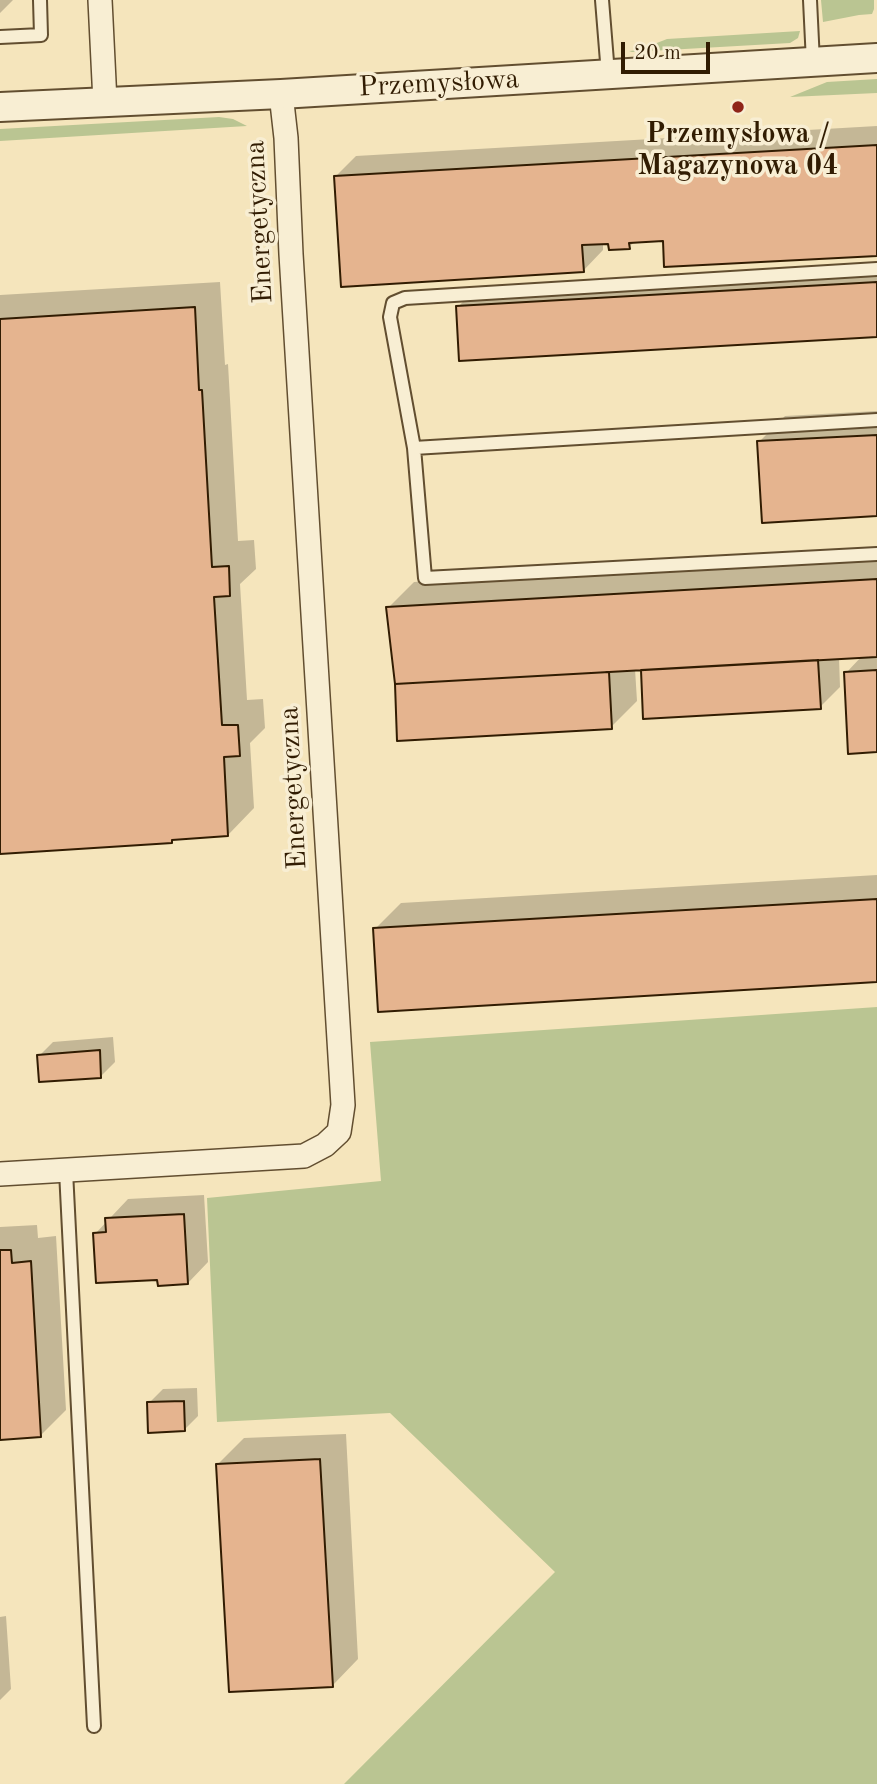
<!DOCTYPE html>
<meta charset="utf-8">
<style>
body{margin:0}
#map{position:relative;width:877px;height:1784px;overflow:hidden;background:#f5e5bc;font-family:"Old Standard TT",serif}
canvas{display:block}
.scale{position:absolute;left:621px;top:42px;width:89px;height:32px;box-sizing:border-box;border:4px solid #311c02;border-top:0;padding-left:9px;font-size:21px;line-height:24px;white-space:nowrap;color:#311c02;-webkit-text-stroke:5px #f8eed3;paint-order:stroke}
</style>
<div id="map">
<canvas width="877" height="1784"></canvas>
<div class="scale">20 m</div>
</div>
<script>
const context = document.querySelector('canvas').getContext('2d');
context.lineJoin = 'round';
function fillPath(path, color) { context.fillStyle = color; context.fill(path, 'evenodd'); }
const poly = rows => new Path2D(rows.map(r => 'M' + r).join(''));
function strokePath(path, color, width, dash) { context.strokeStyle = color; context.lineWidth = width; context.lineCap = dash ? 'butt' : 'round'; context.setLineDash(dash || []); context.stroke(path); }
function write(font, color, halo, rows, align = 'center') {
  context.font = font + ' "Old Standard TT",serif'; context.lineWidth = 7; context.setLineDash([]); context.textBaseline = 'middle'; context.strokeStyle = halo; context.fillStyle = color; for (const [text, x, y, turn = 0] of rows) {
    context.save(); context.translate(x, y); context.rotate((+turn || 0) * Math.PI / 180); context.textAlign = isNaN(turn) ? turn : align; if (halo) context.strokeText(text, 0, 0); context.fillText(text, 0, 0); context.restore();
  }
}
const green = poly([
 [821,0,874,0,874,9,872,14,859,15,823,22],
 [800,31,798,38,790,43,632,52,629,51,639,50,667,39],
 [877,79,877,93,790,97,827,82],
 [219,117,233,119,247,126,0,141,0,129],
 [877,1007,877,1784,344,1784,555,1572,390,1413,217,1422,207,1198,381,1181,370,1042]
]);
const shadow = poly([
 [0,0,13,0,0,13],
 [877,126,877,254,664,239,635,241,629,247,603,243,603,250,583,271,336,176,356,156],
 [877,263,877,335,458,307,478,286],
 [220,282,225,365,228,364,238,541,254,540,256,569,240,584,247,700,263,699,265,728,250,743,254,808,228,835,175,838,172,842,0,852,0,295],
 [877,411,877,515,759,442,785,416],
 [877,555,877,751,846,673,862,656,839,658,840,687,820,707,645,668,635,669,637,701,611,727,397,683,388,608,414,582],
 [877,875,877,980,375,929,401,903],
 [113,1037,115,1062,101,1076,39,1056,53,1042],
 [204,1195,208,1262,188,1283,159,1278,95,1234,128,1199],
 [37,1225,38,1238,56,1236,66,1410,40,1436,0,1438,0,1227],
 [197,1388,198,1416,184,1430,149,1403,163,1389],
 [346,1434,358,1659,332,1686,218,1464,244,1438],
 [6,1616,11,1689,0,1700,0,1617]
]);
const building = poly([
 [877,145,877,256,664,267,663,241,629,243,630,249,609,250,608,244,582,245,584,272,341,287,334,176,877,145],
 [877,282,877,337,459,361,456,306,877,282],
 [195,307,199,390,202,390,212,567,229,566,230,596,214,597,222,725,238,725,240,756,224,757,228,836,172,840,172,843,0,854,0,319,195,307],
 [877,435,877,516,762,523,757,441,877,435],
 [877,579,877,657,395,684,386,607,877,579],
 [818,660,821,709,643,719,641,670,818,660],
 [877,670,877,752,848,754,844,672,877,670],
 [609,672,612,729,397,741,395,684,609,672],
 [877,899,877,982,378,1012,373,928,877,899],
 [100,1050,101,1078,39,1082,37,1055,100,1050],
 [184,1214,188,1284,158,1286,157,1280,96,1283,93,1233,106,1232,105,1218,184,1214],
 [0,1250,11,1250,12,1263,31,1261,41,1437,0,1440,0,1250],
 [184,1401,185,1431,148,1433,147,1402,184,1401],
 [320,1459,333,1687,229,1692,216,1464,320,1459]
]);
const service = poly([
 [602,0,608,74],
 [810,0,813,62],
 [0,37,41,35,40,0],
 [877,269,405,298,393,303,390,317,414,448,425,578,877,554],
 [414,448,877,420],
 [66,1171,94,1726]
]);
const minor = poly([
 [100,0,105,102],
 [0,1174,304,1156,325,1145,339,1132,343,1105,291,254,286,138,281,94]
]);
const tertiary = poly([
 [0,107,281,94,877,58]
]);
const markers = [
 [738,107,7,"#8f2418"]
];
const streetNames = [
 ["Przemysłowa",439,84,-3],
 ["Energetyczna",260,222,-93],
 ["Energetyczna",294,788,-93]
];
const poiNames = [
 ["Przemysłowa /",738,135],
 ["Magazynowa 04",738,167]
];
fillPath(green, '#bac592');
fillPath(shadow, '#0003');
fillPath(building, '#e5b48f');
strokePath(building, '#311c02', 2);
strokePath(service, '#624e30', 16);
strokePath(minor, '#624e30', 26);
strokePath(tertiary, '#624e30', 32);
strokePath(service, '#f8eed3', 12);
strokePath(minor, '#f8eed3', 23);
strokePath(tertiary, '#f8eed3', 28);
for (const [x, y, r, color] of markers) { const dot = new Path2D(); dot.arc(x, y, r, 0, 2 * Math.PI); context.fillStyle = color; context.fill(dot); strokePath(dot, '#f8eed3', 2.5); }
write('28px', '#311c02', '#f8eed3', streetNames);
write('bold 28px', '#311c02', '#f8eed3', poiNames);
</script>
